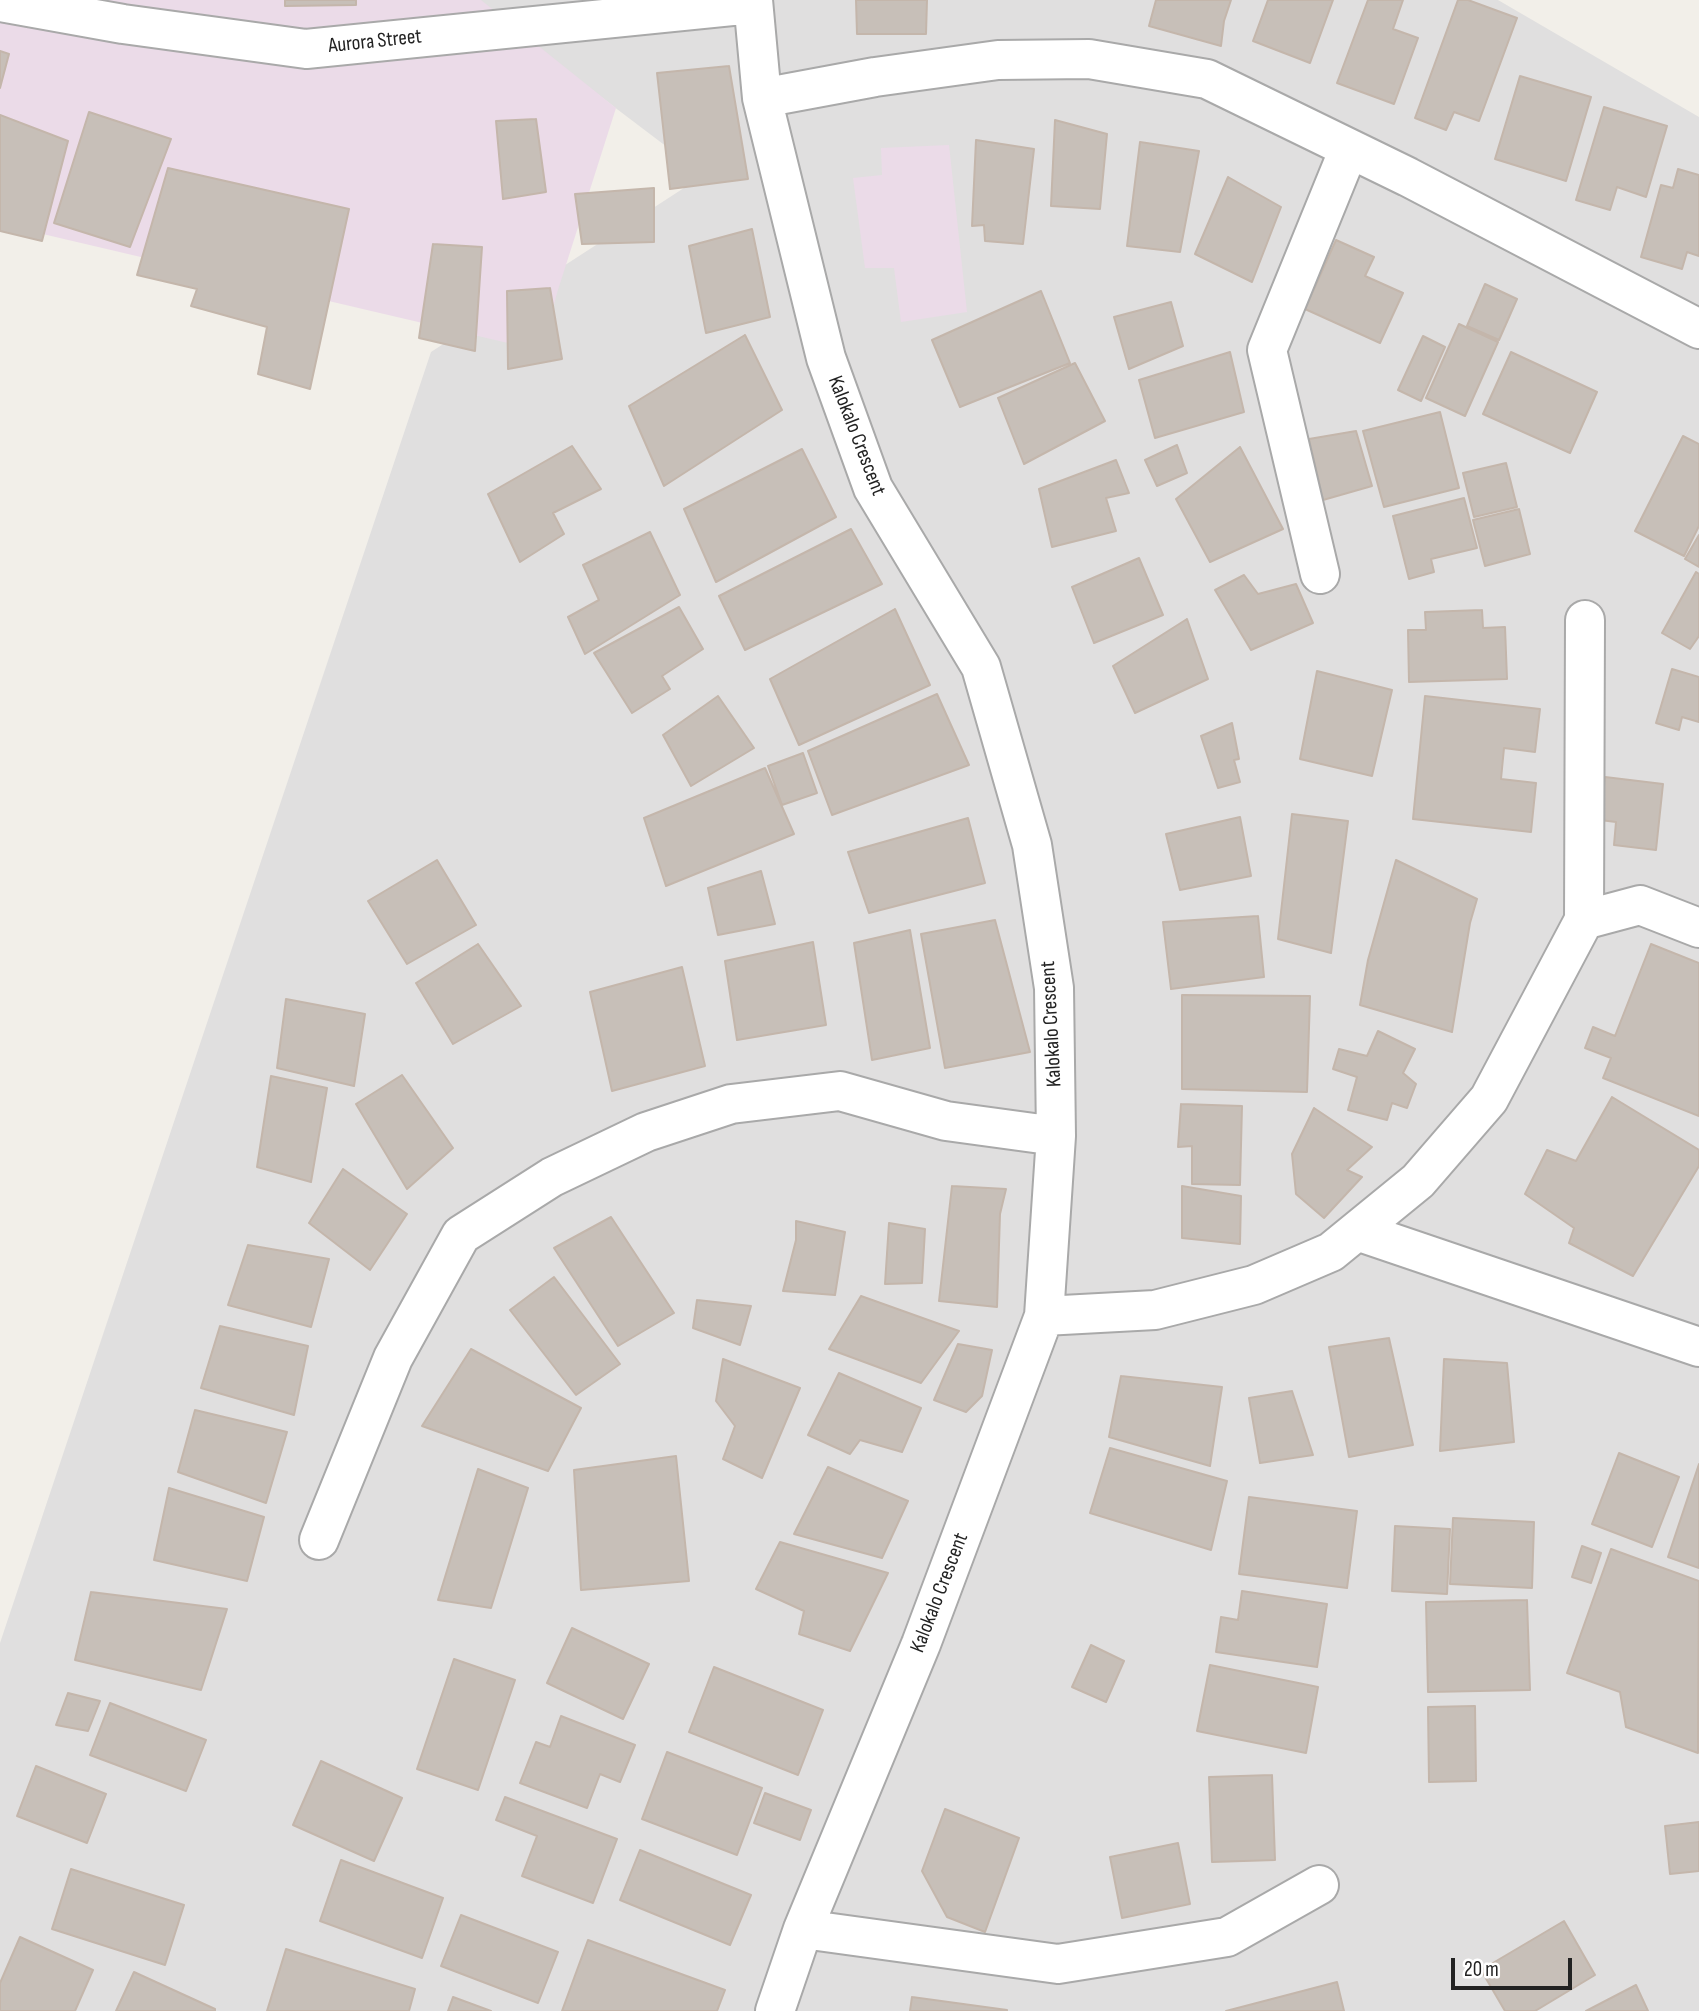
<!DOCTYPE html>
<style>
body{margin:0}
#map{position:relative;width:1699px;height:2011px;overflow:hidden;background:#f2efe9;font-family:"Sofia Sans Condensed",sans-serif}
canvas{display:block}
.scale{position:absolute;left:1451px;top:1958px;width:121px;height:32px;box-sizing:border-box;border:4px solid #222;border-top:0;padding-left:9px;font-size:21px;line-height:24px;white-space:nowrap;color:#222;-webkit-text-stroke:5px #fff;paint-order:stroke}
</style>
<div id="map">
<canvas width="1699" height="2011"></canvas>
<div class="scale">20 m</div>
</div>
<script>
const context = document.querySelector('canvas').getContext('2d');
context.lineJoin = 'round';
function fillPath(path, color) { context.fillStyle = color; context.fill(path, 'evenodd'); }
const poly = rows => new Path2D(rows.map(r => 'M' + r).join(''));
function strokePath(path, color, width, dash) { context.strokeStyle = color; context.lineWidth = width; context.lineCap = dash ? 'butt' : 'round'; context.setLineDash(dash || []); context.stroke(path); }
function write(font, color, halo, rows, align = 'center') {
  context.font = font + ' "Sofia Sans Condensed",sans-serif'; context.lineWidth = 7; context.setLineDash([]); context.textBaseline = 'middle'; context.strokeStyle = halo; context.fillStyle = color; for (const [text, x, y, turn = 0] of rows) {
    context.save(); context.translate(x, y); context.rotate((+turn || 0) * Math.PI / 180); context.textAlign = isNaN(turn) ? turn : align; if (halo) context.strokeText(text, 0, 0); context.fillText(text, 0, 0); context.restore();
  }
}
const residential = poly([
 [473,0,1498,0,1699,117,1699,2011,0,2011,0,1643,431,352,704,175]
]);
const industrial = poly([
 [0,0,481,0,616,108,557,293,542,351,0,224],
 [949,145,967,312,901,322,894,268,865,268,853,178,882,175,881,148]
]);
const building = poly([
 [285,0,356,0,356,5,285,6,285,0],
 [856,0,927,0,926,34,857,34,856,0],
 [1156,0,1231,0,1224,21,1221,46,1149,26,1156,0],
 [1268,0,1333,0,1310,63,1253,41,1268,0],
 [1368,0,1403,0,1393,29,1418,38,1394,104,1337,83,1368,0],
 [1458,0,1468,0,1517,18,1479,121,1454,112,1446,130,1415,118,1458,0],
 [0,51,9,54,0,88,0,51],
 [729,66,748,179,670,189,657,73,729,66],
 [1520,76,1591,97,1566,181,1495,159,1520,76],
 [1604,107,1667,126,1646,197,1617,187,1610,210,1576,200,1604,107],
 [89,112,171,139,130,247,54,223,89,112],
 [0,115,68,141,42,241,0,231,0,115],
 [536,119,546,192,503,199,496,121,536,119],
 [1055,120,1107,134,1100,209,1051,206,1055,120],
 [976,140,1034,149,1023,244,985,241,984,225,972,226,976,140],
 [1140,142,1199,151,1180,252,1127,246,1140,142],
 [168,168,349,209,310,389,258,374,267,327,191,306,197,289,137,275,168,168],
 [1678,169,1699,175,1699,256,1687,252,1682,269,1641,257,1661,185,1673,188,1678,169],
 [1228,177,1281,207,1252,282,1195,254,1228,177],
 [654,188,654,242,582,244,575,194,654,188],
 [752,229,770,317,706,333,689,246,752,229],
 [1336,240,1374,257,1365,276,1403,293,1380,343,1305,309,1336,240],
 [433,244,482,247,475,351,419,338,433,244],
 [1485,284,1517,299,1499,340,1467,326,1485,284],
 [550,288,562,359,508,369,507,291,550,288],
 [1041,291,1070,363,960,407,932,340,1041,291],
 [1171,302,1183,346,1129,369,1114,317,1171,302],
 [1459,324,1498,342,1465,416,1426,398,1459,324],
 [745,335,782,410,664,486,629,406,745,335],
 [1423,336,1445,347,1421,401,1398,390,1423,336],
 [1230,352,1244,412,1155,438,1139,380,1230,352],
 [1511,352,1597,392,1570,453,1483,414,1511,352],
 [1075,363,1105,421,1024,464,998,398,1075,363],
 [1440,412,1459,488,1384,507,1363,431,1440,412],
 [1356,431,1372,486,1323,500,1309,439,1356,431],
 [1683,436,1699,444,1699,526,1684,556,1635,531,1683,436],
 [1177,445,1187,473,1157,486,1145,460,1177,445],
 [572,446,601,489,553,513,564,534,520,562,488,494,572,446],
 [1240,447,1283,529,1210,562,1176,499,1240,447],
 [802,449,836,517,716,582,684,509,802,449],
 [1116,460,1129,493,1106,498,1116,531,1052,547,1039,489,1116,460],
 [1506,463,1517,507,1474,517,1463,473,1506,463],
 [1464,498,1477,548,1431,559,1434,572,1409,579,1393,516,1464,498],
 [1519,509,1530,554,1485,566,1473,520,1519,509],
 [851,529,882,584,745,650,719,596,851,529],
 [650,532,680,595,585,654,568,617,599,600,583,565,650,532],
 [1699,535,1699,567,1685,559,1699,535],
 [1139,558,1163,615,1094,643,1072,587,1139,558],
 [1696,572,1699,574,1699,636,1690,649,1662,633,1696,572],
 [1244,575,1258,594,1296,584,1313,623,1251,650,1215,590,1244,575],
 [679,607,703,649,662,676,670,689,632,713,594,653,679,607],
 [895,609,930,685,799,745,770,679,895,609],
 [1482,610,1483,628,1505,627,1507,679,1409,682,1408,630,1426,630,1425,612,1482,610],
 [1187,619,1208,679,1135,713,1113,666,1187,619],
 [1672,669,1699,677,1699,722,1682,717,1679,730,1656,723,1672,669],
 [1317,671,1392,690,1372,776,1300,759,1317,671],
 [937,694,969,765,832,815,808,751,937,694],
 [718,696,754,748,691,786,663,735,718,696],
 [1425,696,1540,709,1535,752,1504,748,1501,779,1536,783,1531,832,1413,819,1425,696],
 [1232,723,1239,759,1234,760,1240,782,1218,788,1201,736,1232,723],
 [803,753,817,793,782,805,768,766,803,753],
 [765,768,794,834,666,886,644,818,765,768],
 [1605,777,1663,784,1656,850,1614,845,1616,822,1600,820,1605,777],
 [1292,814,1348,821,1331,953,1278,939,1292,814],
 [1240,817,1251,876,1180,890,1166,834,1240,817],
 [968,818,985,883,869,913,848,852,968,818],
 [437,860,476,925,407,964,368,901,437,860],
 [1396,860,1477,899,1470,923,1452,1032,1360,1005,1368,960,1396,860],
 [761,871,775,924,718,935,708,888,761,871],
 [1258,916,1264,977,1171,989,1163,922,1258,916],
 [995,920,1030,1052,945,1068,921,934,995,920],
 [910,930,930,1048,872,1060,854,943,910,930],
 [813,942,826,1025,737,1040,725,961,813,942],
 [478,944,521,1006,453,1044,416,983,478,944],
 [1651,944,1699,963,1699,1116,1603,1078,1611,1058,1585,1048,1593,1027,1615,1036,1651,944],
 [682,967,705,1066,612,1091,590,992,682,967],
 [1182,995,1310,996,1307,1092,1182,1089,1182,995],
 [286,999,365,1014,354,1086,277,1068,286,999],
 [1378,1031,1415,1049,1403,1073,1416,1084,1407,1108,1392,1103,1387,1120,1348,1110,1357,1077,1333,1069,1339,1049,1367,1056,1378,1031],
 [402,1075,453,1148,407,1189,356,1104,402,1075],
 [271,1076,327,1088,311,1182,257,1167,271,1076],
 [1612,1097,1699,1150,1699,1166,1633,1276,1569,1243,1574,1228,1525,1194,1547,1150,1576,1161,1612,1097],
 [1181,1104,1242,1106,1240,1185,1192,1184,1192,1146,1178,1147,1181,1104],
 [1314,1108,1372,1147,1347,1170,1362,1177,1324,1218,1296,1194,1292,1154,1314,1108],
 [343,1169,407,1214,370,1270,309,1223,343,1169],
 [952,1186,1006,1189,1000,1214,997,1307,939,1301,952,1186],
 [1182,1186,1241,1196,1240,1244,1182,1238,1182,1186],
 [611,1217,674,1313,618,1346,554,1248,611,1217],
 [796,1221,845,1232,835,1295,783,1291,796,1240,796,1221],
 [889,1223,925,1229,922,1283,885,1284,889,1223],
 [248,1245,329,1259,311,1327,228,1305,248,1245],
 [554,1277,620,1364,576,1395,510,1310,554,1277],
 [861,1296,959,1331,921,1383,829,1349,861,1296],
 [697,1300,751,1306,740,1345,693,1328,697,1300],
 [220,1326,308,1346,294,1415,201,1388,220,1326],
 [1389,1338,1413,1445,1349,1457,1329,1347,1389,1338],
 [958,1344,992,1350,982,1396,966,1412,934,1400,958,1344],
 [471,1349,581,1408,548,1471,422,1426,471,1349],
 [723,1359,800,1388,762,1478,723,1459,735,1426,716,1401,723,1359],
 [1444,1359,1507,1363,1514,1442,1440,1451,1444,1359],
 [839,1373,921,1408,902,1452,860,1440,850,1454,808,1435,839,1373],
 [1121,1376,1222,1387,1210,1466,1109,1437,1121,1376],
 [1292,1391,1313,1455,1260,1463,1249,1398,1292,1391],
 [195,1410,287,1432,266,1503,178,1472,195,1410],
 [1110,1448,1227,1481,1211,1550,1090,1513,1110,1448],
 [1619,1453,1679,1477,1652,1547,1592,1524,1619,1453],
 [676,1456,689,1581,581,1590,574,1470,676,1456],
 [1699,1464,1699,1568,1668,1557,1699,1464],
 [828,1467,908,1501,882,1558,794,1534,828,1467],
 [478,1469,528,1488,491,1608,438,1600,478,1469],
 [169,1488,264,1517,247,1581,154,1560,169,1488],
 [1249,1497,1357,1511,1347,1588,1239,1574,1249,1497],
 [1453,1518,1534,1522,1532,1588,1450,1584,1453,1518],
 [1395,1526,1450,1529,1447,1594,1392,1591,1395,1526],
 [780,1542,888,1573,850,1651,799,1634,804,1611,756,1589,780,1542],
 [1582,1546,1601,1553,1591,1583,1572,1577,1582,1546],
 [1611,1549,1699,1581,1698,1753,1626,1727,1620,1692,1567,1673,1611,1549],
 [1242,1591,1327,1604,1317,1667,1216,1652,1221,1617,1238,1620,1242,1591],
 [91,1592,227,1609,201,1690,75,1660,91,1592],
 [1527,1600,1530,1690,1428,1692,1426,1602,1527,1600],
 [572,1628,649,1664,623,1719,547,1683,572,1628],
 [1091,1645,1124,1661,1106,1702,1072,1687,1091,1645],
 [454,1659,515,1680,478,1790,417,1769,454,1659],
 [1210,1665,1318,1687,1306,1753,1197,1731,1210,1665],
 [714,1667,823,1710,798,1775,689,1732,714,1667],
 [68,1693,100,1701,88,1731,56,1725,68,1693],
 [110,1703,206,1740,186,1791,90,1755,110,1703],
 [1475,1706,1476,1781,1429,1782,1428,1707,1475,1706],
 [561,1716,635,1745,620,1782,600,1774,587,1808,520,1783,536,1742,550,1747,561,1716],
 [667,1752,762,1788,737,1855,642,1819,667,1752],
 [321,1761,402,1798,374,1861,293,1825,321,1761],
 [36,1766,106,1794,87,1843,17,1816,36,1766],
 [1272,1775,1275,1860,1212,1862,1209,1777,1272,1775],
 [765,1793,811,1810,800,1840,754,1823,765,1793],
 [505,1797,617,1839,593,1903,522,1876,537,1836,496,1820,505,1797],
 [945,1809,1019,1838,985,1932,947,1917,922,1871,945,1809],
 [1699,1822,1699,1871,1670,1874,1665,1826,1699,1822],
 [1178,1843,1190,1904,1122,1918,1110,1857,1178,1843],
 [640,1850,751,1895,730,1945,620,1900,640,1850],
 [341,1860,443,1898,422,1958,320,1921,341,1860],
 [71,1869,184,1905,165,1965,52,1929,71,1869],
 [461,1915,558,1952,538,2003,441,1966,461,1915],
 [1564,1921,1595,1975,1535,2011,1505,2011,1481,1970,1564,1921],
 [20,1937,93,1970,75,2011,0,2011,0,1983,20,1937],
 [588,1940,725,1990,717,2011,562,2011,588,1940],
 [286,1949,415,1989,409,2011,267,2011,286,1949],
 [134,1972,215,2009,215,2011,116,2011,134,1972],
 [1337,1982,1344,2011,1226,2011,1337,1982],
 [1636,1985,1648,2011,1586,2011,1636,1985],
 [453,1997,491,2011,448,2011,453,1997],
 [912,1997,1007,2010,1007,2011,910,2011,912,1997]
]);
const minor = poly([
 [753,0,762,98,826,358,873,488,981,667,1032,845,1054,988,1056,1136,1044,1316,921,1644,803,1929,775,2011],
 [0,2,123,24,306,49,752,4],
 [762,98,875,77,998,60,1089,59,1207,79,1408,177,1699,329],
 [1320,574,1267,350,1349,149],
 [1584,920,1640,905,1699,928],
 [1357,1231,1699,1347],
 [1044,1316,1155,1310,1254,1285,1331,1252,1418,1181,1489,1099,1584,920,1585,620],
 [319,1540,393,1358,461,1235,552,1177,646,1132,731,1104,840,1091,946,1121,1056,1136],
 [803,1929,1058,1964,1227,1937,1319,1885]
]);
const streetNames = [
 ["Aurora Street",375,42,-6],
 ["Kalokalo Crescent",856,436,69],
 ["Kalokalo Crescent",1052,1024,-93],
 ["Kalokalo Crescent",940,1593,-69]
];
fillPath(residential, '#e0dfdf');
fillPath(industrial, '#ebdbe8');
fillPath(building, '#c7bfb8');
strokePath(building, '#c4b6ab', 2);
strokePath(minor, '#a9a9a9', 42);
strokePath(minor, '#fff', 38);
write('21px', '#222', '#fff', streetNames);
</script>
